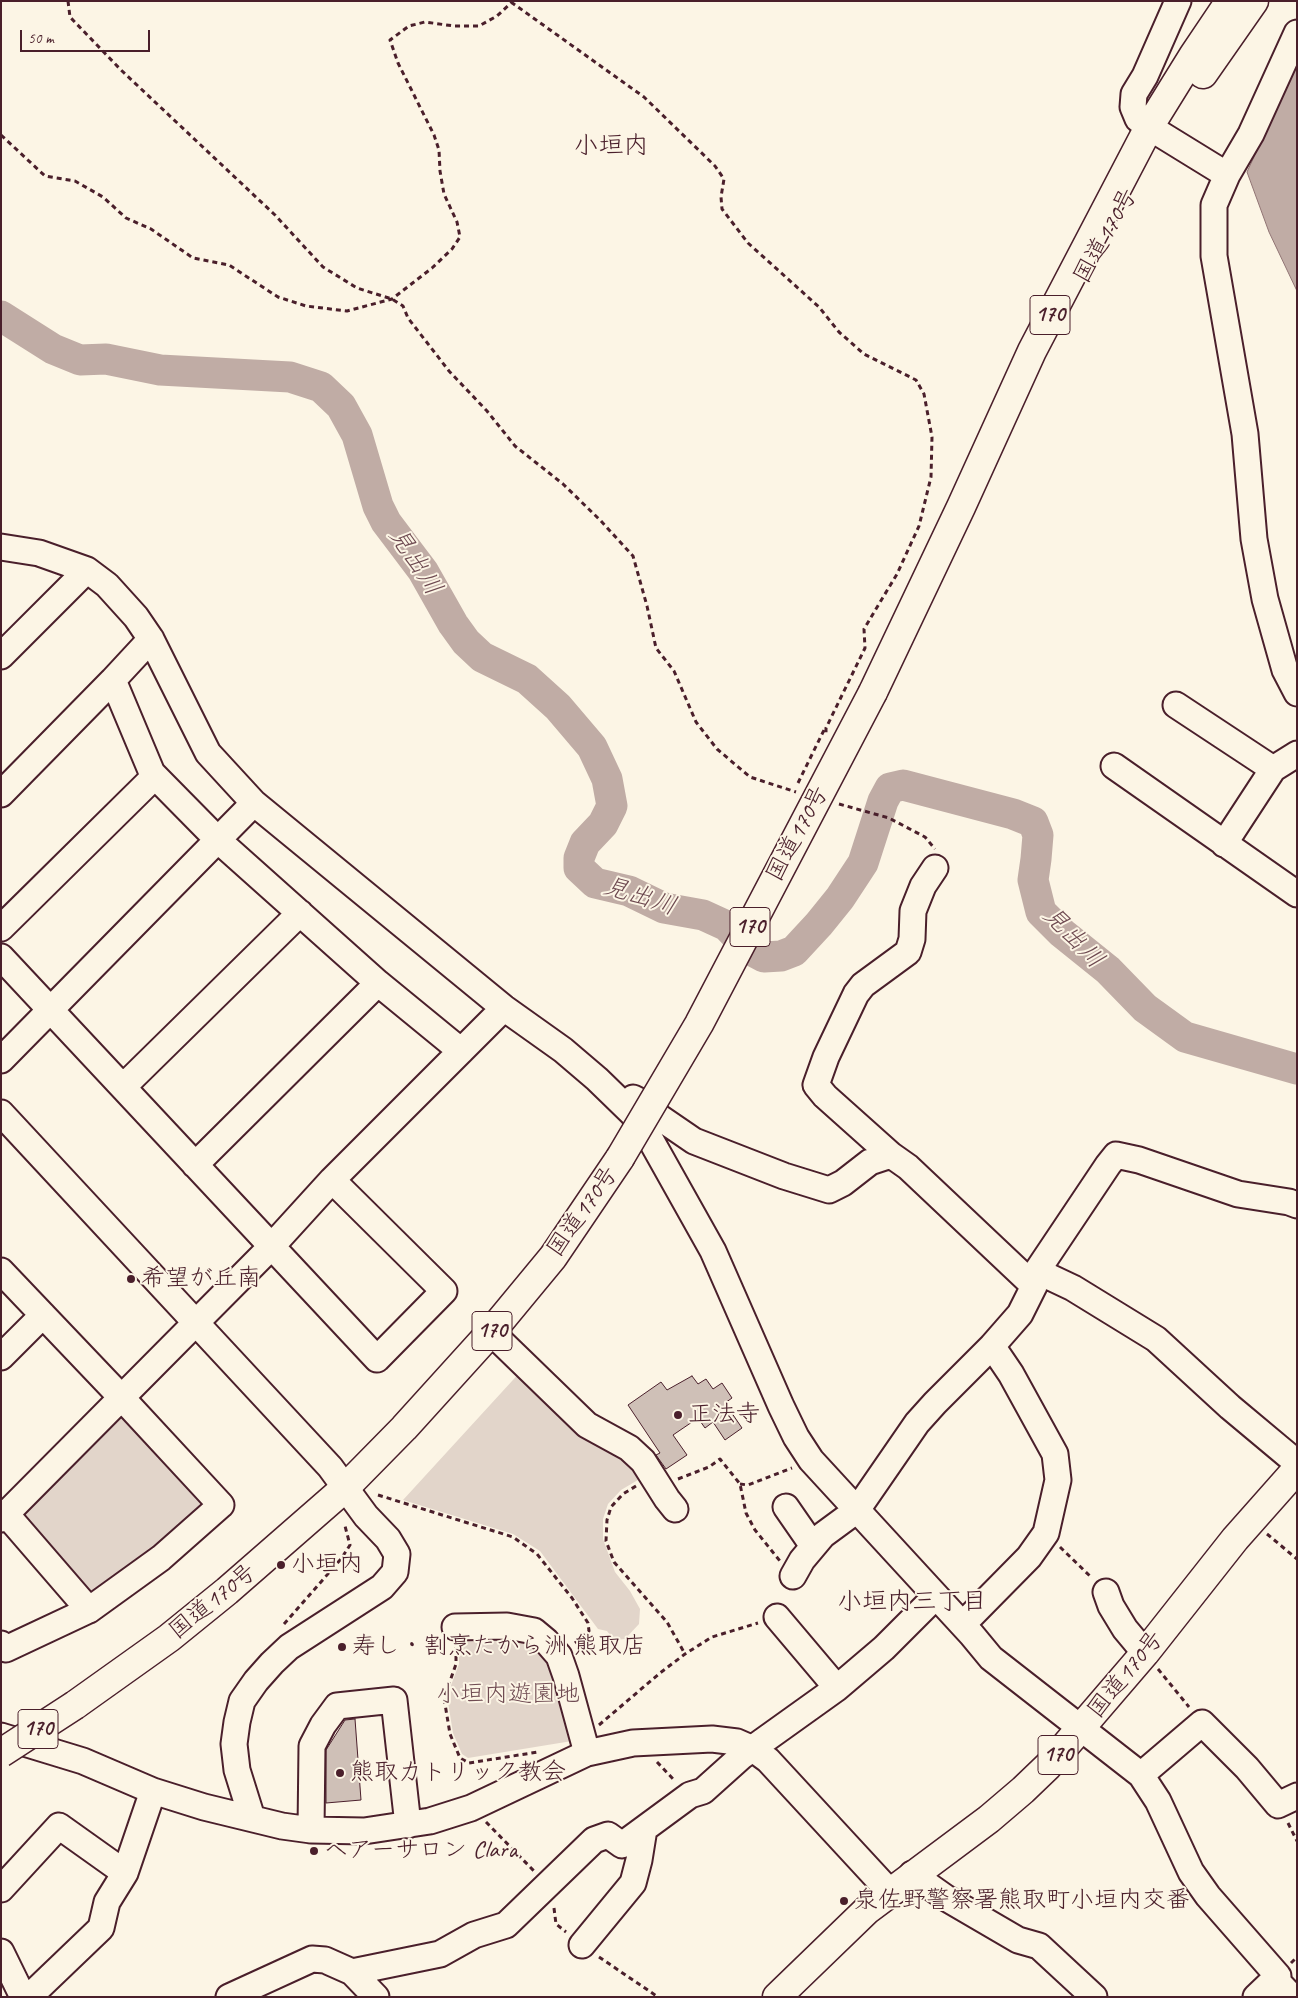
<!DOCTYPE html>
<meta charset="utf-8">
<style>
body{margin:0}
#map{position:relative;width:1298px;height:1998px;overflow:hidden;background:#fcf5e5;font-family:Caveat,sans-serif}
canvas{display:block}
.frame{position:absolute;inset:0;border:2px solid #4a1f2b;pointer-events:none}
.scale{position:absolute;left:20px;top:30px;width:130px;height:22px;box-sizing:border-box;border:2px solid #4a1f2b;border-top:0;padding-left:6px;font-size:15px;line-height:18px;white-space:nowrap;color:#4a1f2b;-webkit-text-stroke:4px #fcf5e5;paint-order:stroke}
</style>
<div id="map">
<canvas width="1298" height="1998"></canvas>
<div class="frame"></div>
<div class="scale">50 m</div>
</div>
<script>
const context = document.querySelector('canvas').getContext('2d');
context.lineJoin = 'round';
function fillPath(path, color) { context.fillStyle = color; context.fill(path, 'evenodd'); }
const poly = rows => new Path2D(rows.map(r => 'M' + r).join(''));
function strokePath(path, color, width, dash) { context.strokeStyle = color; context.lineWidth = width; context.lineCap = dash ? 'butt' : 'round'; context.setLineDash(dash || []); context.stroke(path); }
function write(font, color, halo, rows, align = 'center') {
  context.font = font + ' Caveat,"Klee One",sans-serif'; context.lineWidth = 4; context.setLineDash([]); context.textBaseline = 'middle'; context.strokeStyle = halo; context.fillStyle = color; for (const [text, x, y, turn = 0] of rows) {
    context.save(); context.translate(x, y); context.rotate((+turn || 0) * Math.PI / 180); context.textAlign = isNaN(turn) ? turn : align; if (halo) context.strokeText(text, 0, 0); context.fillText(text, 0, 0); context.restore();
  }
}
const green = poly([
 [523,1369,648,1474,621,1490,608,1504,603,1519,603,1539,615,1572,630,1591,640,1609,639,1624,625,1639,614,1640,607,1631,598,1629,540,1551,513,1534,403,1500],
 [117,1415,123,1418,204,1498,201,1513,99,1594,86,1592,25,1520,27,1504],
 [459,1630,512,1631,553,1656,578,1740,468,1758,462,1754,453,1733,447,1696,459,1664]
]);
const water = poly([
 [1297,64,1297,291,1269,232,1247,172,1297,64]
]);
const river = poly([
 [1,316,53,349,80,360,106,359,160,370,290,377,321,387,341,406,357,435,378,506,386,522,423,571,453,624,466,642,482,657,527,679,558,707,592,747,607,779,612,806,603,824,585,843,579,858,579,868,595,883,629,891,664,908,703,915,727,926,749,949,764,957,781,956,794,951,819,924,840,898,863,863,883,801,890,788,903,785,1013,814,1033,822,1038,835,1036,859,1033,880,1041,912,1062,933,1108,970,1145,1008,1185,1037,1297,1069]
]);
const building = poly([
 [692,1376,698,1384,706,1379,713,1389,722,1383,732,1398,725,1403,742,1428,725,1440,713,1422,705,1428,698,1418,673,1435,687,1455,666,1469,656,1455,660,1453,628,1405,661,1382,667,1390,692,1376],
 [355,1719,361,1800,326,1803,326,1750,345,1720,355,1719]
]);
const path = poly([
 [68,1,70,17,121,70,275,215,323,267,357,288,392,299,403,306,408,318,449,371,487,411,515,446,563,484,600,520,633,556,647,606,656,648,674,671,696,722,717,749,750,777,796,792],
 [511,2,644,97,715,166,724,179,721,197,722,209,748,243,819,307,839,332,864,354,916,380,924,394,932,437,931,477,919,526,897,574,864,629,865,648,826,728,826,733],
 [1,135,45,176,75,181,103,197,126,218,151,229,193,258,229,265,278,297,306,306,347,311,392,299,432,268,452,249,460,237,457,222,444,194,440,171,439,150,434,135,398,63,390,40,409,26,425,22,454,26,479,26,497,16,512,2],
 [798,783,825,728],
 [839,804,889,818,925,837,935,849],
 [678,1479,709,1467,720,1459,740,1484,746,1513,755,1530,780,1561],
 [740,1484,748,1485,792,1468],
 [636,1486,623,1494,611,1507,607,1520,606,1541,614,1562,667,1622,685,1654],
 [378,1495,513,1537,537,1554,572,1598,588,1623,589,1631,575,1643],
 [1267,1534,1297,1559],
 [1060,1547,1092,1578],
 [284,1624,341,1559,350,1545,345,1526],
 [456,1647,456,1664,444,1698,450,1734,460,1758,469,1763,538,1752],
 [1158,1669,1189,1707],
 [599,1725,660,1673,685,1654,712,1637,758,1623],
 [657,1762,675,1781],
 [486,1822,534,1871],
 [1288,1823,1297,1841],
 [554,1908,556,1924,566,1932],
 [599,1957,658,1997],
 [1291,1963,1297,1957]
]);
const minor = poly([
 [1178,1,1145,76,1134,94,1133,107,1138,119,1149,127,1227,175],
 [1297,33,1251,134,1227,175,1214,205,1214,256,1245,434,1254,539,1265,599,1285,670,1297,693],
 [1,547,39,553,87,570,107,585,136,617,151,639,208,753,254,803,504,1008,563,1050,597,1079,632,1113,648,1135,713,1251,781,1406,796,1437,811,1460,972,1635,991,1658,1141,1775,1158,1801,1191,1872,1208,1896,1278,1976,1256,1997],
 [1,656,87,570],
 [113,680,152,773,219,841,378,983,461,1051],
 [1176,705,1273,769],
 [1114,766,1297,894],
 [1,794,113,680,151,639],
 [1224,844,1273,769,1297,754],
 [1,928,155,776],
 [1,957,377,1359,444,1291,332,1180],
 [1,1060,254,803],
 [123,1087,300,913],
 [633,1098,637,1100,656,1115,694,1141,784,1176,829,1190,843,1183,870,1162,891,1155,908,1167,1034,1286],
 [1,1113,330,1467,366,1516,388,1539,397,1554,395,1572,382,1587,289,1647,272,1663,256,1681,242,1701,237,1722,234,1744,237,1770,252,1818],
 [891,1155,825,1096,816,1085,826,1057,856,994,863,985,908,952,912,939,913,911,923,886,935,868],
 [195,1165,378,983],
 [1,1271,121,1397,221,1505,161,1558,89,1610,6,1649,1,1644],
 [1037,1271,1073,1288,1156,1339,1230,1407,1297,1463],
 [491,1332,587,1425,629,1448,643,1461,667,1499,675,1509],
 [1,1357,43,1315],
 [786,1507,813,1546],
 [6,1514,89,1610],
 [1,1519,271,1247,332,1180,504,1008],
 [793,1576,802,1560,823,1535,857,1510,917,1423,935,1403,992,1346,1020,1314,1034,1286,1037,1271,1108,1165,1116,1155,1139,1160,1238,1194,1289,1202,1297,1205],
 [1106,1592,1111,1606,1125,1629,1145,1653],
 [777,1617,837,1688],
 [963,1624,1029,1557,1046,1533,1058,1480,1055,1454,1011,1374,992,1346],
 [455,1627,507,1626,534,1631,546,1641,559,1656,566,1676,587,1753],
 [1,1736,83,1761,153,1791,204,1807,282,1826,311,1830,364,1831,430,1821,471,1808,587,1753,633,1743,712,1739,737,1742,753,1749,768,1760,889,1891],
 [1141,1775,1202,1723,1247,1768,1278,1805,1297,1796],
 [311,1830,312,1746,323,1725,337,1706,394,1700,408,1825],
 [912,1874,946,1898,1018,1940,1039,1946,1094,1997],
 [1,1889,59,1826,125,1873],
 [582,1945,633,1883,639,1860,644,1829],
 [1,1952,23,1997],
 [352,1972,440,1954,474,1935,506,1925,594,1840,608,1835,622,1845,690,1795,703,1791,742,1756,837,1688,884,1648,936,1596],
 [1275,1979,1292,1997],
 [29,1997,101,1928,107,1902,125,1873,153,1791],
 [229,1997,312,1959,325,1960,352,1972,376,1997]
]);
const highway = poly([
 [1203,74,1254,1],
 [873,692,961,507,1032,351,1149,127,1193,56,1230,1],
 [75,1705,169,1638,227,1591,345,1488,404,1428,491,1332,553,1257,620,1158],
 [777,1997,867,1910,989,1819,1023,1790,1048,1766,1145,1653,1235,1539,1297,1469]
]);
const highwayBridge = poly([
 [620,1158,699,1024,873,692],
 [1,1753,75,1705]
]);
const markers = [
 [131,1279,5,"#4a1f2b"],
 [678,1415,5,"#4a1f2b"],
 [281,1565,5,"#4a1f2b"],
 [342,1647,5,"#4a1f2b"],
 [340,1773,5,"#4a1f2b"],
 [314,1851,5,"#4a1f2b"],
 [844,1901,5,"#4a1f2b"]
];
const shields = [
 [1050,315,40],
 [750,927,40],
 [492,1331,40],
 [38,1729,40],
 [1058,1755,40]
];
const shieldNames = [
 ["170",1050,315],
 ["170",750,927],
 ["170",492,1331],
 ["170",38,1729],
 ["170",1058,1755]
];
const streetNames = [
 ["国道170号",1106,236,-61],
 ["国道170号",798,834,-62],
 ["国道170号",583,1212,-55],
 ["国道170号",213,1602,-39],
 ["国道170号",1126,1675,-51]
];
const poiNames = [
 ["希望が丘南",141,1279],
 ["正法寺",688,1415],
 ["小垣内",291,1565],
 ["寿し・割烹たから洲 熊取店",352,1647],
 ["熊取カトリック教会",350,1773],
 ["ヘアーサロン Clara",324,1851],
 ["泉佐野警察署熊取町小垣内交番",854,1901]
];
const parkNames = [
 ["小垣内遊園地",508,1695]
];
const neighbourhoodNames = [
 ["小垣内",611,146],
 ["小垣内三丁目",912,1602]
];
const waterNames = [
 ["見出川",415,562,57],
 ["見出川",640,897,18],
 ["見出川",1073,938,46]
];
fillPath(green, '#e2d5ca');
fillPath(water, '#c0aca5');
strokePath(water, '#917474', 1);
strokePath(river, '#c0aca5', 31);
fillPath(building, '#cfc0b7');
strokePath(building, '#4a1f2b', 1);
strokePath(minor, '#4a1f2b', 29);
strokePath(highway, '#4a1f2b', 31);
strokePath(path, '#4a1f2b', 3, [5, 4]);
strokePath(minor, '#fcf5e5', 25);
strokePath(highway, '#fcf5e5', 28);
strokePath(highwayBridge, '#4a1f2b', 31, []);
strokePath(highwayBridge, '#fcf5e5', 28);
for (const [x, y, r, color] of markers) { const dot = new Path2D(); dot.arc(x, y, r, 0, 2 * Math.PI); context.fillStyle = color; context.fill(dot); strokePath(dot, '#fcf5e5', 2); }
for (const [x, y, w] of shields) { const box = new Path2D(); box.roundRect(x - w / 2, y - 19.5, w, 39, 4); context.fillStyle = '#fcf5e5'; context.fill(box); strokePath(box, '#4a1f2b', 1); }
write('bold 22px', '#4a1f2b', null, shieldNames);
write('24px', '#4a1f2b', '#fcf5e5', streetNames);
write('24px', '#4a1f2b', '#fcf5e5', poiNames, 'left');
write('24px', '#704c53', '#fcf5e5', parkNames);
write('25px', '#4a1f2b', '#fcf5e5', neighbourhoodNames);
write('italic 25px', '#6d4950', '#fcf5e5', waterNames);
</script>
